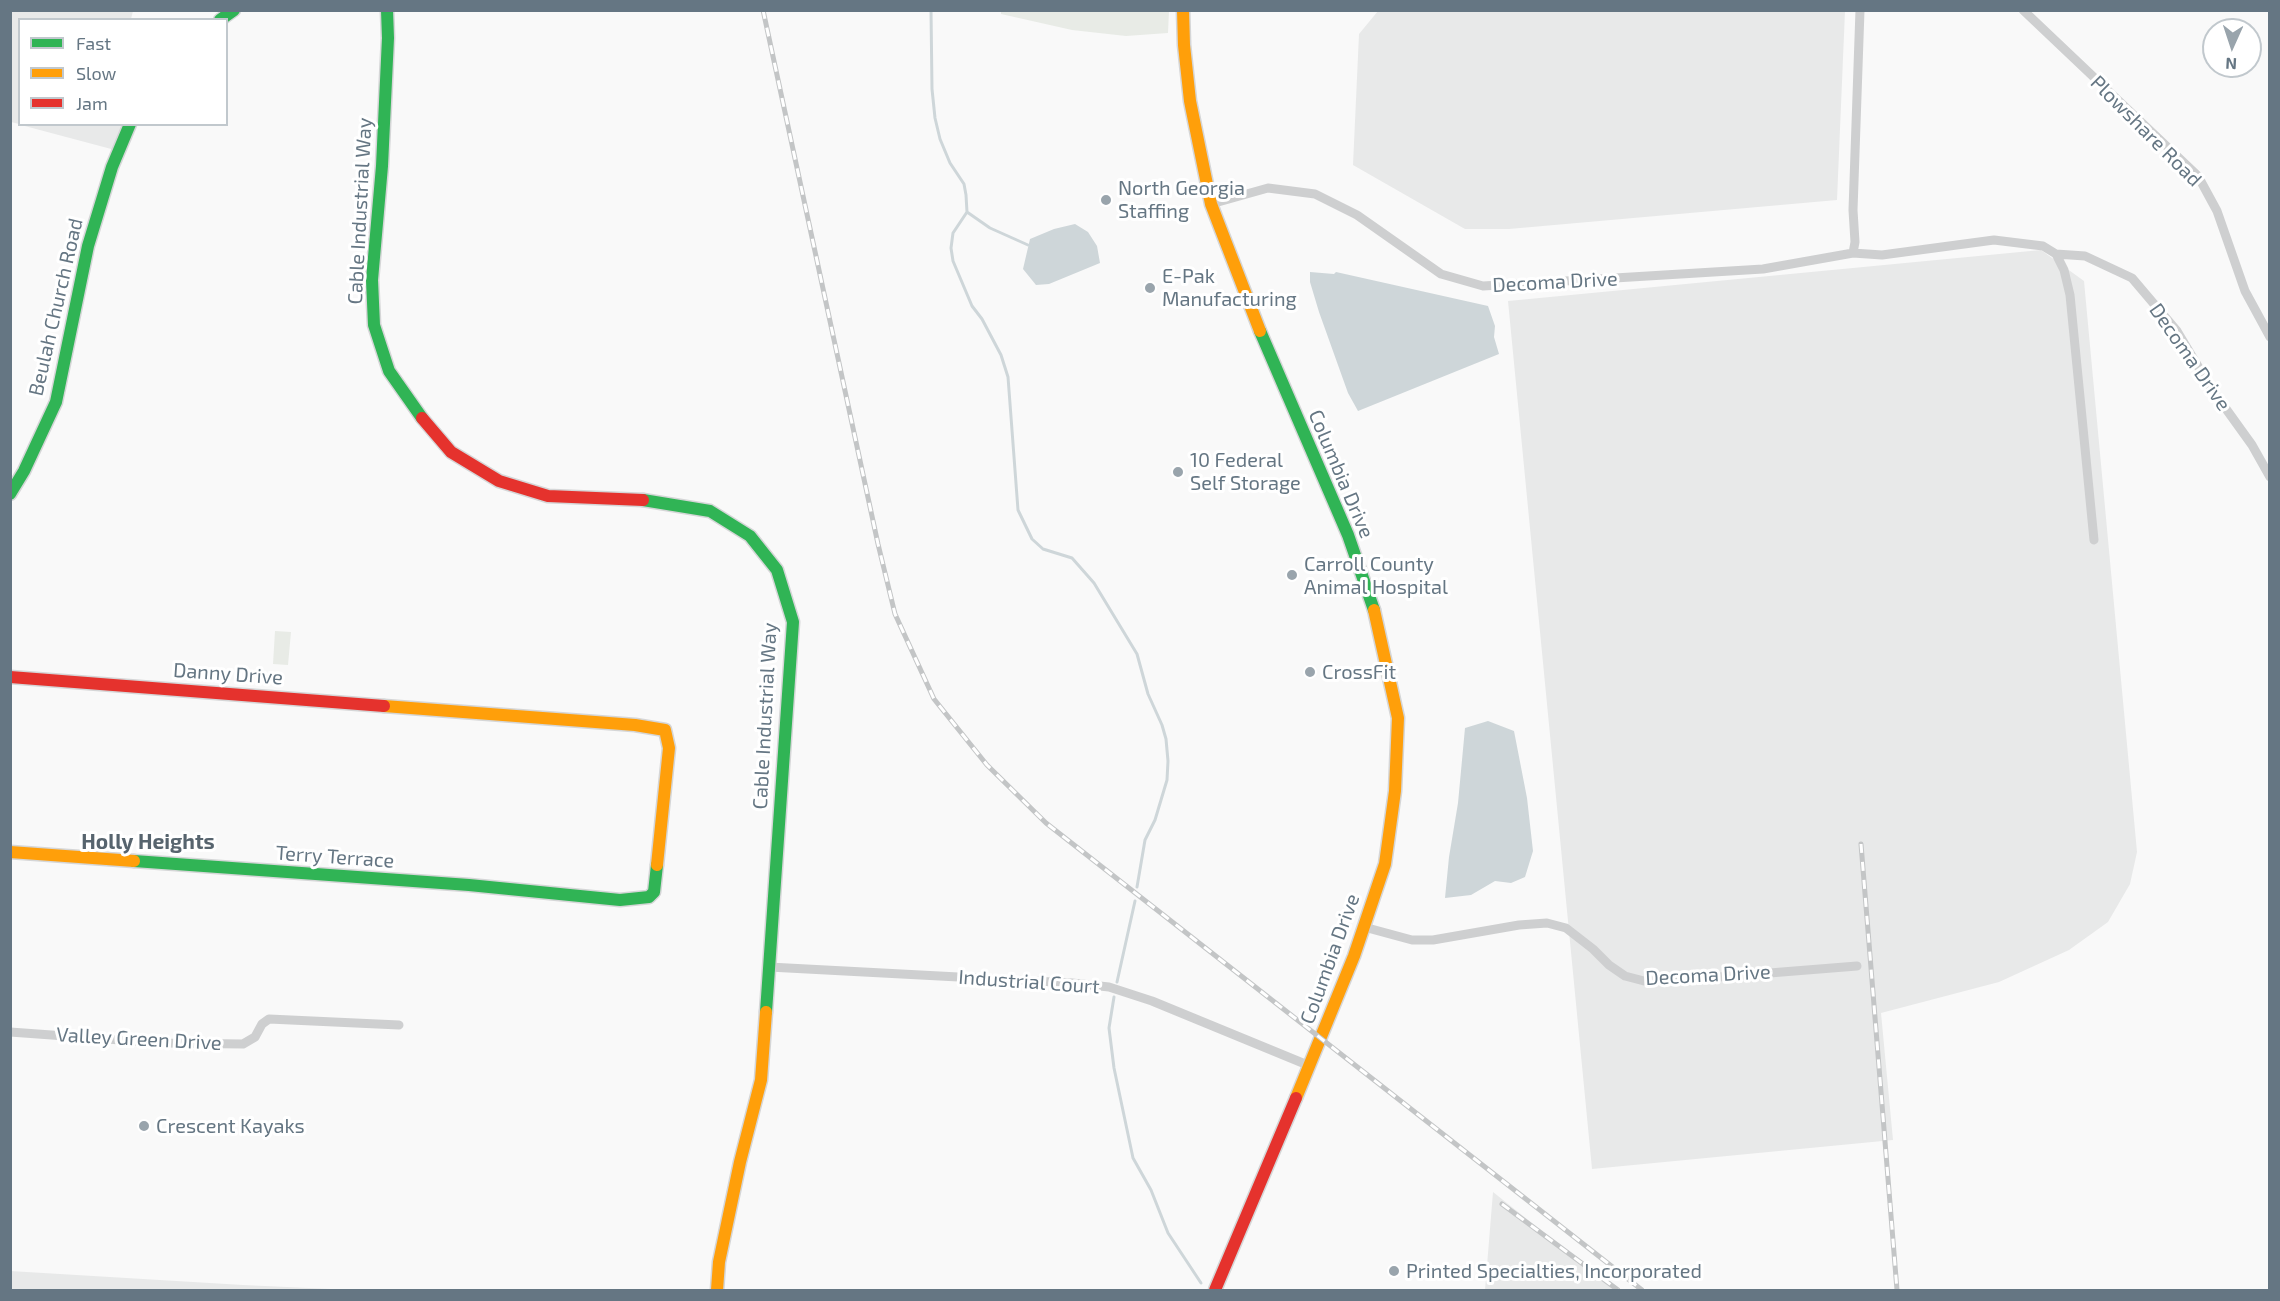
<!DOCTYPE html>
<style>
body{margin:0}
#map{position:relative;width:2280px;height:1301px;overflow:hidden;background:#f9f9f9;font-family:"Exo 2",sans-serif}
canvas{display:block}
.frame{position:absolute;inset:0;border:12px solid #657683;pointer-events:none}
.legend{position:absolute;left:18px;top:18px;width:210px;height:108px;box-sizing:border-box;background:#fff;border:2px solid #c1c8cd;margin:0;padding:8px 10px;list-style:none;font-size:18px;color:#657683}
.legend li{display:flex;align-items:center;gap:12px;height:30px}
.legend b{width:30px;border:2px solid #c1c8cd}
.north{position:absolute;left:2202px;top:18px;width:60px;height:60px;box-sizing:border-box;background:#fff;border:2px solid #c1c8cd;border-radius:50%;rotate:183deg;font-size:16px;font-weight:700;line-height:24px;text-align:center;color:#657683}
.north::after{content:'';display:block;margin:auto;width:21px;height:27px;background:#99a4ac;clip-path:polygon(50% 0,100% 100%,50% 72%,0 100%)}
</style>
<div id="map">
<canvas width="2280" height="1301"></canvas>
<div class="frame"></div>
<ul class="legend">
<li><b style="height:8px;background:#30b455"></b>Fast</li>
<li><b style="height:8px;background:#ff9f0a"></b>Slow</li>
<li><b style="height:8px;background:#e5322d"></b>Jam</li>
</ul>
<div class="north">N</div>
</div>
<script>
const context = document.querySelector('canvas').getContext('2d');
context.lineJoin = 'round';
function fillPath(path, color) { context.fillStyle = color; context.fill(path, 'evenodd'); }
const poly = rows => new Path2D(rows.map(r => 'M' + r).join(''));
function strokePath(path, color, width, dash) { context.strokeStyle = color; context.lineWidth = width; context.lineCap = dash ? 'butt' : 'round'; context.setLineDash(dash || []); context.stroke(path); }
function write(font, color, halo, rows, align = 'center') {
  context.font = font + ' "Exo 2",sans-serif'; context.lineWidth = 6; context.setLineDash([]); context.textBaseline = 'middle'; context.strokeStyle = halo; context.fillStyle = color; for (const [text, x, y, turn = 0] of rows) {
    context.save(); context.translate(x, y); context.rotate((+turn || 0) * Math.PI / 180); context.textAlign = isNaN(turn) ? turn : align; if (halo) context.strokeText(text, 0, 0); context.fillText(text, 0, 0); context.restore();
  }
}
const built = poly([
 [10,11,11,10,133,11,131,19,20,20,19,124,11,122],
 [1378,11,1845,11,1837,200,1509,229,1465,229,1353,165,1359,34],
 [21,125,125,125,115,150],
 [2041,250,2084,281,2137,852,2130,884,2108,922,2069,950,1999,982,1881,1013,1893,1140,1592,1169,1508,301],
 [1493,1192,1616,1290,1485,1290],
 [10,1271,243,1285,353,1290,11,1290]
]);
const green = poly([
 [1001,11,1169,11,1168,33,1126,36,1072,30,1001,14],
 [275,631,291,632,288,665,273,664]
]);
const water = poly([
 [1075,224,1088,232,1097,246,1100,263,1049,284,1036,285,1023,269,1030,239,1054,229],
 [1310,272,1334,274,1336,272,1488,306,1495,326,1494,337,1499,354,1358,411,1348,393,1319,312,1310,282],
 [1488,721,1514,731,1527,798,1533,851,1525,877,1511,883,1495,881,1471,895,1445,898,1449,857,1458,803,1465,728]
]);
const stream = poly([
 [931,10,932,89,935,118,940,139,950,163,964,184,966,195,967,212,953,233,951,248,953,261,972,306,982,319,1001,355,1008,377,1018,510,1032,539,1043,549,1072,558,1094,583,1137,654,1148,694,1162,725,1166,739,1168,761,1167,780,1155,820,1145,840,1137,887],
 [967,212,990,228,1028,245],
 [1117,982,1135,901],
 [1114,997,1109,1028,1114,1068,1133,1158,1151,1190,1168,1233,1201,1283]
]);
const street = poly([
 [1860,10,1853,210,1855,242,1853,253,1882,255,1994,240,2043,246,2056,254,2064,270,2070,295,2094,540],
 [2023,10,2198,176,2217,211,2245,291,2270,337],
 [1211,204,1268,188,1315,194,1357,215,1441,274,1483,286,1763,269,1853,253],
 [2056,254,2085,256,2132,278,2177,331,2211,388,2252,445,2270,477],
 [1364,927,1412,940,1433,940,1519,925,1547,923,1566,928,1593,949,1609,965,1625,976,1644,981,1682,980,1857,966],
 [769,967,1072,983,1109,987,1152,1001,1310,1066],
 [10,1032,162,1043,243,1044,255,1037,262,1024,269,1019,399,1025]
]);
const fast = poly([
 [387,10,388,38,382,166,372,280,374,325,389,371,422,418],
 [220,20,234,10],
 [1260,331,1348,535,1374,610],
 [10,494,24,471,56,402,88,246,112,167,130,124],
 [643,500,710,511,750,536,777,570,793,622,766,1012],
 [134,861,469,885,620,900,649,897,654,892,657,865]
]);
const slow = poly([
 [1183,10,1184,45,1190,101,1211,204,1260,331],
 [384,706,635,725,665,730,669,748,657,865],
 [10,852,134,861],
 [1296,1098,1354,956,1385,864,1395,791,1398,718,1374,610],
 [717,1290,719,1262,740,1162,761,1080,766,1012]
]);
const jam = poly([
 [422,418,451,452,499,481,548,496,643,500],
 [10,677,384,706],
 [1215,1290,1296,1098]
]);
const rail = poly([
 [763,10,878,544,895,614,934,699,987,765,1046,823,1642,1290],
 [1861,844,1897,1290],
 [1502,1204,1618,1290]
]);
const markers = [
 [1106,200,6,"#99a4ac"],
 [1150,288,6,"#99a4ac"],
 [1178,472,6,"#99a4ac"],
 [1292,575,6,"#99a4ac"],
 [1310,672,6,"#99a4ac"],
 [144,1126,6,"#99a4ac"],
 [1394,1271,6,"#99a4ac"]
];
const streetNames = [
 ["Plowshare Road",2146,131,45],
 ["Cable Industrial Way",360,211,-87],
 ["Decoma Drive",1555,282,-3],
 ["Beulah Church Road",56,307,-77],
 ["Decoma Drive",2190,357,55],
 ["Columbia Drive",1341,474,67],
 ["Danny Drive",228,674,4],
 ["Cable Industrial Way",765,716,-87],
 ["Terry Terrace",335,857,4],
 ["Columbia Drive",1330,959,-70],
 ["Decoma Drive",1708,975,-3],
 ["Industrial Court",1029,982,4],
 ["Valley Green Drive",139,1039,3]
];
const poiNames = [
 ["North Georgia",1118,188],
 ["Staffing",1118,211],
 ["E-Pak",1162,276],
 ["Manufacturing",1162,299],
 ["10 Federal",1190,460],
 ["Self Storage",1190,483],
 ["Carroll County",1304,564],
 ["Animal Hospital",1304,587],
 ["CrossFit",1322,672],
 ["Crescent Kayaks",156,1126],
 ["Printed Specialties, Incorporated",1406,1271]
];
const neighbourhoodNames = [
 ["Holly Heights",148,842]
];
fillPath(built, '#e8e9e9');
fillPath(green, '#e8ebe6');
fillPath(water, '#ced6d9');
strokePath(stream, '#ced6d9', 3);
strokePath(fast, '#d5d6d7', 15);
strokePath(slow, '#d5d6d7', 15);
strokePath(jam, '#d5d6d7', 15);
strokePath(street, '#cecfd0', 9);
strokePath(fast, '#30b455', 12);
strokePath(slow, '#ff9f0a', 12);
strokePath(jam, '#e5322d', 12);
strokePath(rail, '#c3c5c6', 5);
strokePath(rail, '#fff', 3, [9]);
for (const [x, y, r, color] of markers) { const dot = new Path2D(); dot.arc(x, y, r, 0, 2 * Math.PI); context.fillStyle = color; context.fill(dot); strokePath(dot, '#fff', 2); }
write('20px', '#657683', '#fff', streetNames);
write('20px', '#657683', '#fff', poiNames, 'left');
write('bold 21px', '#57646e', '#fff', neighbourhoodNames);
</script>
